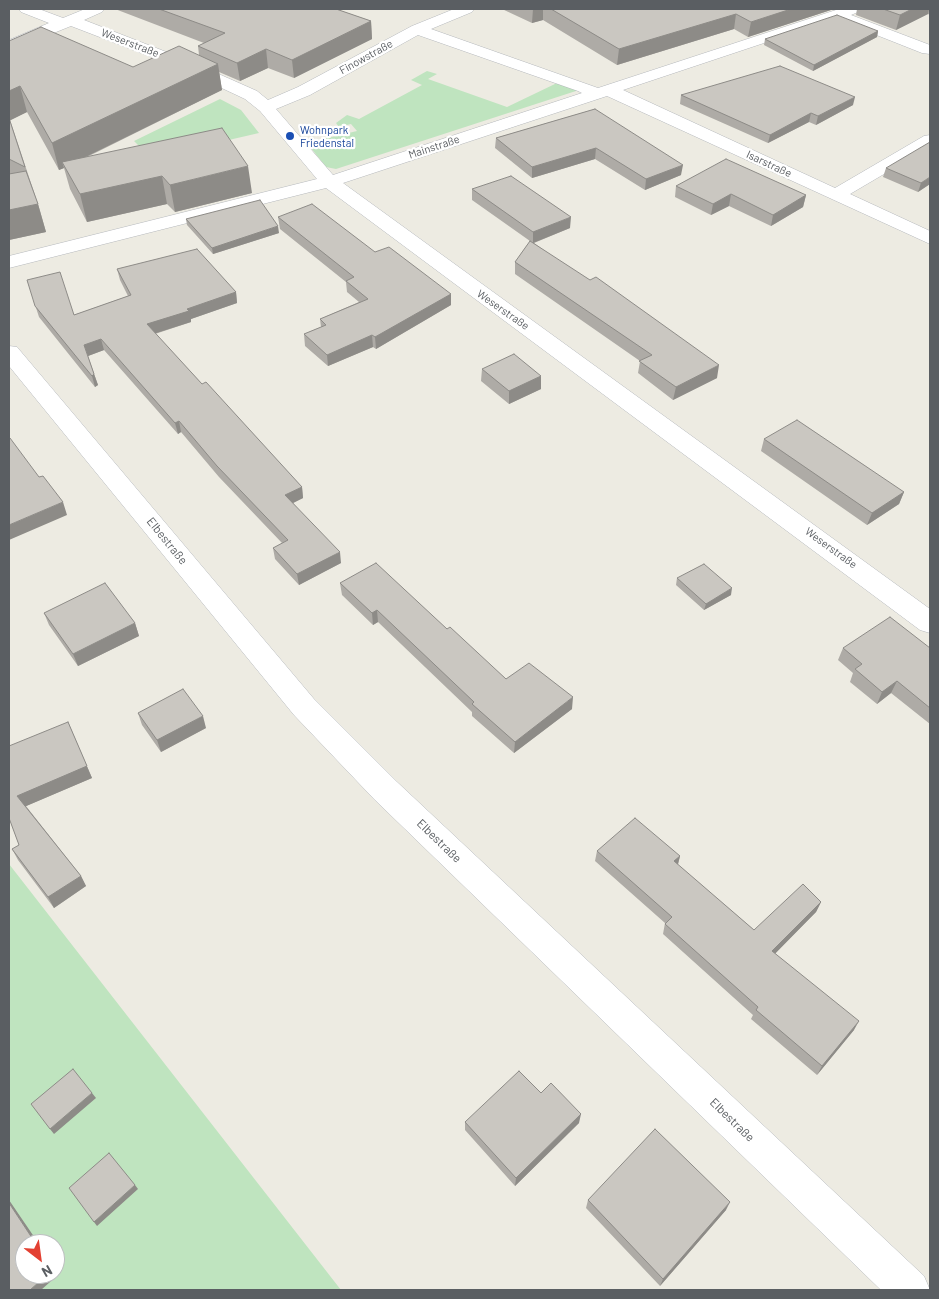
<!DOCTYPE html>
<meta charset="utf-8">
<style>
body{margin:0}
#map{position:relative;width:939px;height:1299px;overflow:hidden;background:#edebe2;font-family:Barlow,sans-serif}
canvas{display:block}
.frame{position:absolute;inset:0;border:10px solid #5a5e62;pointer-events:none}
.north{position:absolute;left:15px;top:1234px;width:50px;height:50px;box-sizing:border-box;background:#fff;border:1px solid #bdbfc0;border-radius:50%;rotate:150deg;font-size:14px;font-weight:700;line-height:20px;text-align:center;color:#5a5e62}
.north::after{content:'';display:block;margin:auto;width:18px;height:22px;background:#e34032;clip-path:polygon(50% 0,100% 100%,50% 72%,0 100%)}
</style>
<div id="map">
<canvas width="939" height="1299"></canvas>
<div class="frame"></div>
<div class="north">N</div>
</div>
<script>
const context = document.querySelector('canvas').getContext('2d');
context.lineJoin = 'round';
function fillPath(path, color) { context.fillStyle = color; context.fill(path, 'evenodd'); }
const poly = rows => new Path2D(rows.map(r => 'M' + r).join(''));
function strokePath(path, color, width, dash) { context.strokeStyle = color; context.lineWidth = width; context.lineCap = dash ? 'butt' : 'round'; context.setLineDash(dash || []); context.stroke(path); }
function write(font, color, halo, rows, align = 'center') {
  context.font = font + ' Barlow,sans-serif'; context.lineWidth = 4.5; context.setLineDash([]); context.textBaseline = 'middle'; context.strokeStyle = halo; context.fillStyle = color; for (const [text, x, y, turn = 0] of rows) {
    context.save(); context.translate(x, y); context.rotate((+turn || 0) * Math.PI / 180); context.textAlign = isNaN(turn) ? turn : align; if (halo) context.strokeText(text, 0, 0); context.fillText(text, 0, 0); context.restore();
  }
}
const green = poly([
 [427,71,437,74,428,79,507,107,557,83,579,90,336,169,326,167,307,143,357,131,351,124,339,127,336,123,347,115,359,119,422,85,411,80],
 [220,99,241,110,259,133,151,158,134,141],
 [9,864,341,1290,9,1290],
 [25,1244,55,1244,55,1274,25,1274]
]);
const minor = poly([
 [19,9,39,9,63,18,85,9,104,9,102,12,84,20,187,60,257,91,268,100,298,87,412,26,454,9,474,9,472,12,431,29,598,88,839,9,860,9,858,12,851,15,930,45,930,54,922,53,836,19,623,90,835,188,924,136,930,135,930,147,850,194,930,231,930,244,607,96,343,183,930,609,930,633,920,630,326,188,9,268,9,256,317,179,260,111,245,99,175,66,71,26,9,51,9,40,49,23,21,12,19,9],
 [418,35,578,91,582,93,333,175,276,109,310,95,418,35],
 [9,346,17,347,314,699,396,781,924,1276,930,1290,881,1290,374,799,294,715,9,366,9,346]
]);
const wall = poly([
 [115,9,336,9,371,21,372,39,294,78,268,68,240,81,219,72,222,90,87,157,252,193,175,212,167,204,87,222,70,189,64,168,59,170,27,112,10,120,38,204,46,232,9,240,9,41,133,67,199,55,198,46,204,43],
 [502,9,834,9,748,37,734,29,617,65,543,20,532,23],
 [857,9,930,9,930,15,928,14,896,30,856,15],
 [878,31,877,37,813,71,764,45,765,39],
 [681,95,853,105,816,125,809,122,768,143,680,104],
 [595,109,681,175,645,190,595,159,532,178,495,148,496,138],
 [886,168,930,184,918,192,883,177],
 [676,186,806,195,803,207,771,226,729,206,711,215,675,197],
 [472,189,570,228,534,243,717,378,673,400,638,373,640,361,515,274,515,262,530,241,472,200],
 [278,217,375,252,451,294,451,305,376,349,373,347,328,366,305,346,304,334,321,327,320,319,359,302,347,292,346,282,280,229],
 [186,219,279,233,213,254,187,225],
 [117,269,236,292,237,303,191,319,191,322,155,334,202,384,302,487,303,498,293,503,341,563,299,585,275,559,273,548,282,543,219,477,181,432,178,434,104,350,88,356,98,385,95,387,39,317,27,280,74,315,128,296,120,280],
 [482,369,541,376,541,389,509,404,481,381],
 [764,439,904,492,899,504,867,525,761,451],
 [677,578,731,595,704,610,676,585],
 [340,583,447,629,506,679,572,709,514,753,472,716,472,712,378,622,373,625,342,595],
 [44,613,135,623,139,636,78,666,49,625],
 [843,648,930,648,930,724,891,693,877,704,850,682,853,673,838,660],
 [138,713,206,728,161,752,142,725],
 [68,722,92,778,26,806,81,876,86,886,54,908,18,860,12,849,19,845,9,818],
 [597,851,680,856,678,865,754,930,821,902,816,912,775,953,854,1030,817,1075,751,1019,753,1015,663,934,665,923,595,861],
 [541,1093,579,1123,515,1186,465,1130,465,1122],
 [588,1200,726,1210,660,1286,586,1208]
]);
const shadedWall = poly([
 [533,9,543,9,543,20,532,23],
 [791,9,834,9,748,37,751,22],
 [912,9,929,9,928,14,896,30,900,15],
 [736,14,734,29,617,65,619,49],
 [371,21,372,39,294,78,292,60],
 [878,31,877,37,813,71,814,65],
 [266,49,268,68,240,81,237,63],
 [218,64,222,90,65,167,62,162,64,168,59,170,52,143],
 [20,86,27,112,9,121,9,91],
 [855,97,853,105,816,125,818,116],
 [811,113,809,122,768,143,770,135],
 [596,148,595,159,532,178,532,167],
 [683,165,681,175,645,190,646,179],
 [248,166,252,193,175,212,170,185],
 [162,176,167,204,87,222,80,194],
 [930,177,930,184,918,192,921,183],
 [731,194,729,206,711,215,713,204],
 [806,195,803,207,771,226,773,215],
 [38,204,46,232,9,240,9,210],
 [571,217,570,228,533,243,533,232],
 [278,226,279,233,213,254,212,248],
 [236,292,237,303,191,319,191,322,150,335,147,324,187,309],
 [451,294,451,305,376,349,375,337],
 [372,335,373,347,328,366,327,355],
 [101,339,104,350,88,356,84,345],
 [719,365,717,378,673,400,676,387],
 [94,374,98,385,95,387,92,376],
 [541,376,541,389,509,404,509,391],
 [179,421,181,432,178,434,175,423],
 [302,487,303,498,287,506,285,495],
 [904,492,899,504,867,525,872,513],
 [63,502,67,515,9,540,9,525],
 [340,552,341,563,299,585,297,574],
 [732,588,731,595,704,610,706,604],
 [377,610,378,622,373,625,372,613],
 [135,623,139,636,78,666,73,654],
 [897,681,891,693,877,704,882,692],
 [573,697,572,709,514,753,515,742],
 [203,716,206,728,161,752,157,740],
 [68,722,92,778,24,807,17,796],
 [680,856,677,867,674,861],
 [81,876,86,886,54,908,48,897],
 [821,902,816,912,768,961,772,951],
 [859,1021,854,1030,817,1075,822,1066],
 [92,1093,96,1098,54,1134,50,1129],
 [581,1114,579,1123,515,1186,516,1178],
 [135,1185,138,1189,97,1226,94,1222],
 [9,1200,39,1244,36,1244,9,1203],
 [730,1202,726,1210,660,1286,663,1279],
 [55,1268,59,1274,41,1290,30,1290,48,1274,55,1274]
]);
const building = poly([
 [159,9,336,9,371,21,292,60,266,49,237,63,198,46,225,33,159,9],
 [551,9,791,9,751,22,736,14,619,49,551,9],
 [883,9,912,9,900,15,883,9],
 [837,15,878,31,814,65,765,39,837,15],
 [41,27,133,67,179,46,218,64,52,143,20,86,9,91,9,41,41,27],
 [780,66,855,97,818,116,811,113,770,135,681,95,780,66],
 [595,109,683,165,646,179,596,148,532,167,496,138,595,109],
 [9,118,25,167,9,159,9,118],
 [222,128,248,166,170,185,162,176,80,194,62,162,222,128],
 [930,142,930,177,921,183,886,168,930,142],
 [726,159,806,195,773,215,731,194,713,204,676,186,726,159],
 [26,171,38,204,9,210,9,174,26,171],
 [511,176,571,217,533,232,472,189,511,176],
 [260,200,278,226,212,248,186,219,260,200],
 [312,204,375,252,389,247,451,294,375,337,372,335,327,355,304,334,326,325,320,319,368,299,346,281,354,277,278,217,312,204],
 [530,241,590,280,596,277,719,365,676,387,639,361,652,355,515,262,530,241],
 [197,249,236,292,187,309,189,311,147,324,202,384,206,382,302,487,285,495,340,552,297,574,273,548,288,540,217,466,179,421,175,423,101,339,84,345,94,374,92,376,35,306,27,280,60,272,74,315,131,295,117,269,197,249],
 [514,354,541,376,509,391,482,369,514,354],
 [797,420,904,492,872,513,764,439,797,420],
 [9,438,10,438,39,477,43,476,63,502,9,525,9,438],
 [376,563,447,629,450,627,506,679,529,663,573,697,515,742,472,704,474,702,377,610,372,613,340,583,376,563],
 [704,564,732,588,706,604,677,578,704,564],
 [105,583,135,623,73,654,44,613,105,583],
 [890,617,930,648,930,708,897,681,882,692,855,669,862,664,843,648,890,617],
 [183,689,203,716,157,740,138,713,183,689],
 [68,722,87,766,17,796,81,876,48,897,12,849,19,845,9,818,9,746,68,722],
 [635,818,680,856,674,861,754,930,803,884,821,902,772,951,859,1021,822,1066,756,1010,758,1007,665,924,672,917,597,851,635,818],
 [73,1069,92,1093,50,1129,31,1104,73,1069],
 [519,1071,541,1093,551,1083,581,1114,516,1178,465,1122,519,1071],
 [655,1129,730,1202,663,1279,588,1200,655,1129],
 [109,1153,135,1185,94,1222,69,1188,109,1153],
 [9,1203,36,1244,25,1244,25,1274,48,1274,30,1290,9,1290,9,1203]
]);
const markers = [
 [290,136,5,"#1a4fb4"]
];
const farStreetnames = [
 ["Weserstraße",130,43,21],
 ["Finowstraße",366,57,-29],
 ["Mainstraße",434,147,-18],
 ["Isarstraße",769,164,25],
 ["Weserstraße",503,310,35],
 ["Weserstraße",831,548,36]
];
const farTransitnames = [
 ["Wohnpark",300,130],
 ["Friedenstal",300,143]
];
const streetNames = [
 ["Elbestraße",167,541,51],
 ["Elbestraße",439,841,44],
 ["Elbestraße",732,1120,44]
];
fillPath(green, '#bfe4bf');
strokePath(minor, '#b5b8bc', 1);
fillPath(minor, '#fff');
fillPath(wall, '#aeaba6');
fillPath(shadedWall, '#8d8b87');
fillPath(building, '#cac7c1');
strokePath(building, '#8d8b87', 1);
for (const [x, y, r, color] of markers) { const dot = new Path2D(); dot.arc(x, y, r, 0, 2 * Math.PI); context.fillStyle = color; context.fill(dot); strokePath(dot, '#fff', 2); }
write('11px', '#5a5e62', '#fff', farStreetnames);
write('11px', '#164399', '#fff', farTransitnames, 'left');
write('12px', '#5a5e62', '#fff', streetNames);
</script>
